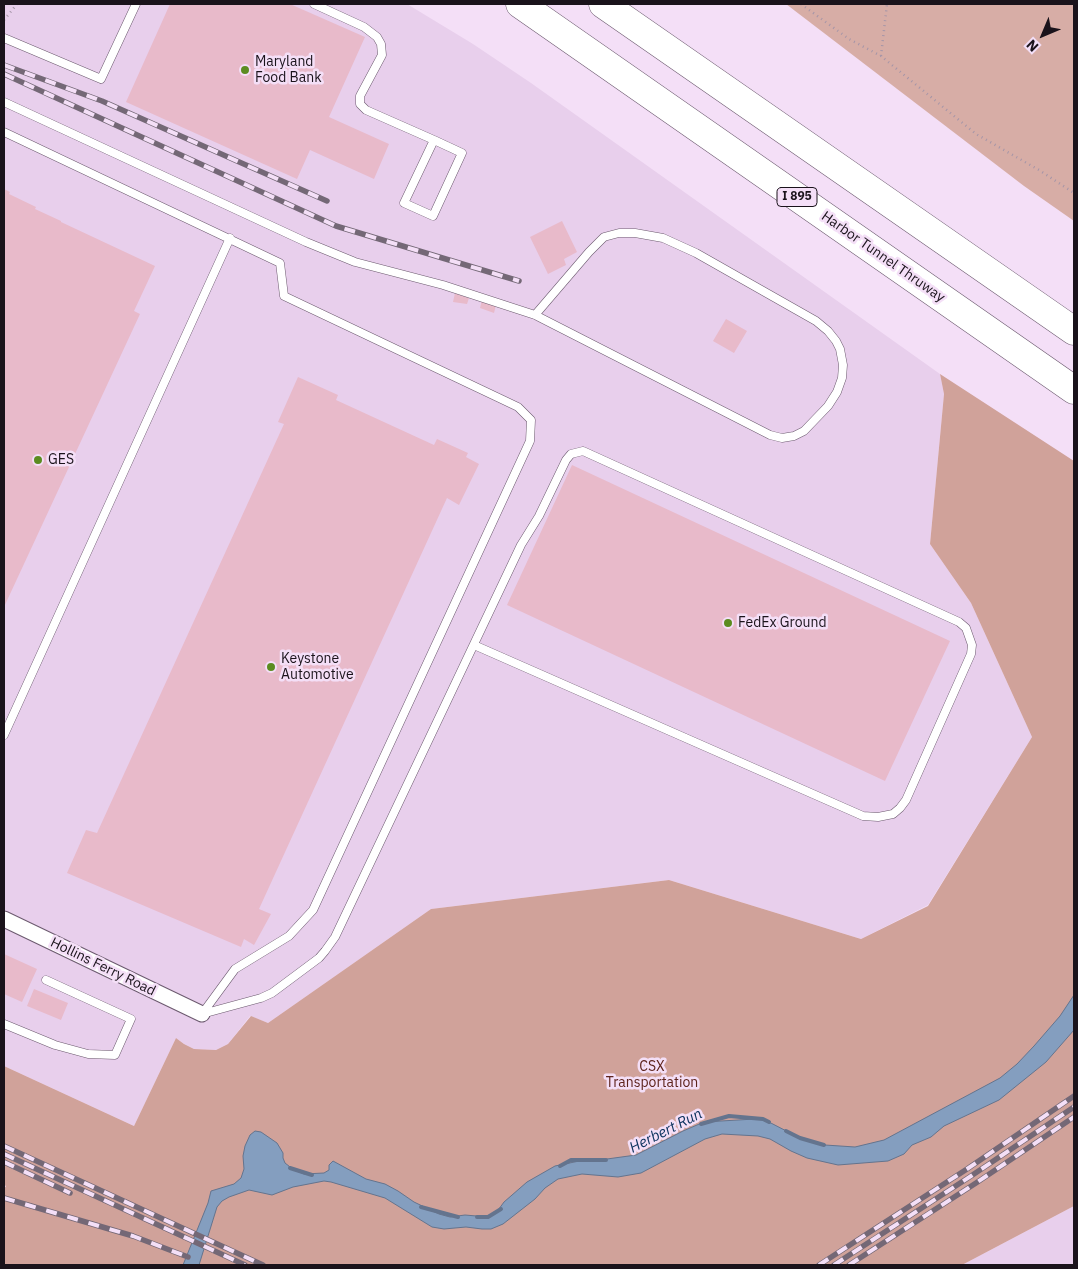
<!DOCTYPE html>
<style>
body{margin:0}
#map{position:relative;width:1078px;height:1269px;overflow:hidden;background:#f4dff7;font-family:"IBM Plex Sans",sans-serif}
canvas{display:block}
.frame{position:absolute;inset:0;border:5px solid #1a131b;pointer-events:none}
.north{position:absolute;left:1018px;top:10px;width:50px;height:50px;-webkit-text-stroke:4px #f4dff7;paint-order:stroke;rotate:225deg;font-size:14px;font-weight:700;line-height:20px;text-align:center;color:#1a131b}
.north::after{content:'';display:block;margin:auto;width:18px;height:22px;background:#1a131b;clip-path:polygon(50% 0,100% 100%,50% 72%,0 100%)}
</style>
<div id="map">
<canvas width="1078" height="1269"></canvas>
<div class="frame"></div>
<div class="north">N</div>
</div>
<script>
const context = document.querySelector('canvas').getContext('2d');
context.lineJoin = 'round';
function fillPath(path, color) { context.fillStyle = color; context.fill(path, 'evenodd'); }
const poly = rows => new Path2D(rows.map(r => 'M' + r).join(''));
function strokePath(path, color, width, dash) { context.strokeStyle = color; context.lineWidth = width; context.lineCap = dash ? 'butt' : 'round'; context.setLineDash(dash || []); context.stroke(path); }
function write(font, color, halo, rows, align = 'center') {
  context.font = font + ' "IBM Plex Sans",sans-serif'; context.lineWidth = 5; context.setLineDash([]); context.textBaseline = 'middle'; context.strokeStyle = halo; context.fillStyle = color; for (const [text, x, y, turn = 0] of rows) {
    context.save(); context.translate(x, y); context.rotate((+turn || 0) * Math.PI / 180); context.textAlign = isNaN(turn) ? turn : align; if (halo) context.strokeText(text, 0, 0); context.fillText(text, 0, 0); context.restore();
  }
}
const built = poly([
 [4,4,407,4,473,44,531,83,940,374,944,394,930,544,971,603,1032,737,928,905,861,939,669,880,431,909,268,1023,250,1016,228,1044,216,1050,194,1049,184,1044,176,1038,134,1126,4,1066],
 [1074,1206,1074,1265,962,1265]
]);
const green = poly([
 [786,4,1074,4,1074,221,1024,186]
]);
const forest = poly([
 [940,374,1074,461,1074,1206,962,1265,4,1265,4,1189,6,1186,4,1185,4,1066,134,1126,176,1038,184,1044,194,1049,216,1050,228,1044,251,1016,268,1023,431,909,669,880,861,939,928,906,1032,737,971,603,930,544,944,394]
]);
const water = poly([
 [1074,995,1074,1030,1046,1062,999,1100,944,1126,931,1137,912,1145,904,1154,888,1161,838,1165,807,1158,791,1151,770,1139,758,1136,722,1134,705,1139,641,1173,618,1177,582,1174,558,1179,545,1188,535,1199,503,1224,491,1229,482,1229,466,1227,444,1229,432,1227,385,1198,331,1182,324,1181,293,1187,272,1195,249,1190,229,1197,222,1201,217,1207,199,1265,183,1265,208,1203,211,1191,234,1184,241,1178,244,1169,243,1156,245,1146,250,1135,255,1131,261,1132,277,1143,283,1153,283,1158,285,1163,294,1170,304,1174,324,1173,329,1170,329,1165,333,1161,366,1179,385,1184,398,1191,414,1202,439,1214,450,1217,465,1215,488,1217,496,1213,504,1202,527,1182,555,1166,589,1159,607,1159,636,1155,683,1131,704,1122,755,1119,765,1120,800,1138,825,1145,855,1147,884,1140,1000,1078,1017,1064,1034,1046,1060,1016,1074,995]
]);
const stream = poly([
 [701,1124,729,1116,763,1119,769,1122],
 [786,1131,800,1138,824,1145],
 [560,1166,571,1160,606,1160],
 [290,1168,312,1175],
 [421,1207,458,1217],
 [477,1217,488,1217,501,1209]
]);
const building = poly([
 [170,4,290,4,365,37,329,117,389,144,374,179,310,150,297,179,126,102],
 [4,189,10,192,9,194,36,207,35,209,61,221,61,222,155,266,134,311,140,314,4,607],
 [562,221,577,252,564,259,566,265,548,274,530,237],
 [455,293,469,298,467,304,453,302],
 [482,300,496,305,494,313,480,308],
 [726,319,747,331,734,353,713,341],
 [298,377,338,395,336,400,434,445,437,439,468,453,466,457,479,464,459,505,447,498,259,909,271,914,254,945,244,939,241,947,67,873,86,830,97,833,284,424,278,422],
 [572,465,950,641,885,781,507,605],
 [4,954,37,969,22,1002,4,994],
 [34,989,68,1003,61,1020,27,1006]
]);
const path = poly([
 [801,4,849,39,881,56,976,134,1039,170,1074,193],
 [4,20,17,4],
 [881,56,887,4]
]);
const service = poly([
 [314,4,364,27,377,37,381,44,382,55,360,96,360,104,366,110,434,140,404,203,433,216,462,153,434,140],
 [4,38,101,79,136,4],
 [4,102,306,242,355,262,443,285,535,315,770,435,782,438,794,436,804,431,828,406,837,392,842,378,843,365,840,349,836,341,828,331,816,321,696,253,663,238,635,233,619,233,604,237,589,252,535,315],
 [4,132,280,263,284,296,518,407,531,420,530,441,313,910,289,936,235,969,202,1014],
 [4,735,230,238],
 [202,1014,261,998,272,993,319,958,325,951,335,937,521,545,539,516,566,460,571,454,583,451,959,622,966,628,972,645,971,654,906,800,900,808,893,814,878,817,863,816,474,645],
 [4,1024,55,1045,88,1054,115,1055,131,1019,46,980]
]);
const minor = poly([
 [4,919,202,1014]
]);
const motorway = poly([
 [520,4,1074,390],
 [603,4,1074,331]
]);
const rail = poly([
 [4,65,102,101,327,201],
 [4,74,336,226,519,281],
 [4,1146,263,1265],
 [4,1154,245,1265],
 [4,1162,70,1193],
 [4,1198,133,1236,188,1257],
 [819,1265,967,1169,1074,1096],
 [834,1265,971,1176,1074,1107],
 [849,1265,976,1183,1074,1117]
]);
const markers = [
 [245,70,5,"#5b8c20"],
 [38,460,5,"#5b8c20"],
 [728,623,5,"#5b8c20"],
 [271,667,5,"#5b8c20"]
];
const shields = [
 [797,197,40]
];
const shieldNames = [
 ["I 895",797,197]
];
const poiNames = [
 ["Maryland",255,62],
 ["Food Bank",255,78],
 ["GES",48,460],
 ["FedEx Ground",738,623],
 ["Keystone",281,659],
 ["Automotive",281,675]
];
const streetNames = [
 ["Harbor Tunnel Thruway",883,257,35],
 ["Hollins Ferry Road",103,967,26]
];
const parkNames = [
 ["CSX",652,1067],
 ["Transportation",652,1083]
];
const waterNames = [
 ["Herbert Run",666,1131,-27]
];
fillPath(built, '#e8cfec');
fillPath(green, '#d7ada6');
fillPath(forest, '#d0a29a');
fillPath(water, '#849ebf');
strokePath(water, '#64748e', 1);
strokePath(stream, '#64748e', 4);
fillPath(building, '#e8baca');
strokePath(service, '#6c5a6f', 9);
strokePath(minor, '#6c5a6f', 17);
strokePath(motorway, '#6c5a6f', 29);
strokePath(path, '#a595a7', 2.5, [1, 4]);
strokePath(service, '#fff', 8);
strokePath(minor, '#fff', 15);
strokePath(motorway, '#fff', 28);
strokePath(rail, '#746876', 5.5);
strokePath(rail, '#f4dff7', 4, [11]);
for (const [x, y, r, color] of markers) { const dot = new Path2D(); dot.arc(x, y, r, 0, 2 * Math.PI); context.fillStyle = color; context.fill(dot); strokePath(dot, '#f4dff7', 2); }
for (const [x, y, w] of shields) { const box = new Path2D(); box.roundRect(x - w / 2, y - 9.5, w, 19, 4); context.fillStyle = '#f4dff7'; context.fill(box); strokePath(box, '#1a131b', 1); }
write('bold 12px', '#1a131b', null, shieldNames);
write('14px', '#1a131b', '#f4dff7', poiNames, 'left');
write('14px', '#1a131b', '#f4dff7', streetNames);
write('14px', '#5d231c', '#f4dff7', parkNames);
write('italic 15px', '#0f3560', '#f4dff7', waterNames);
</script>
